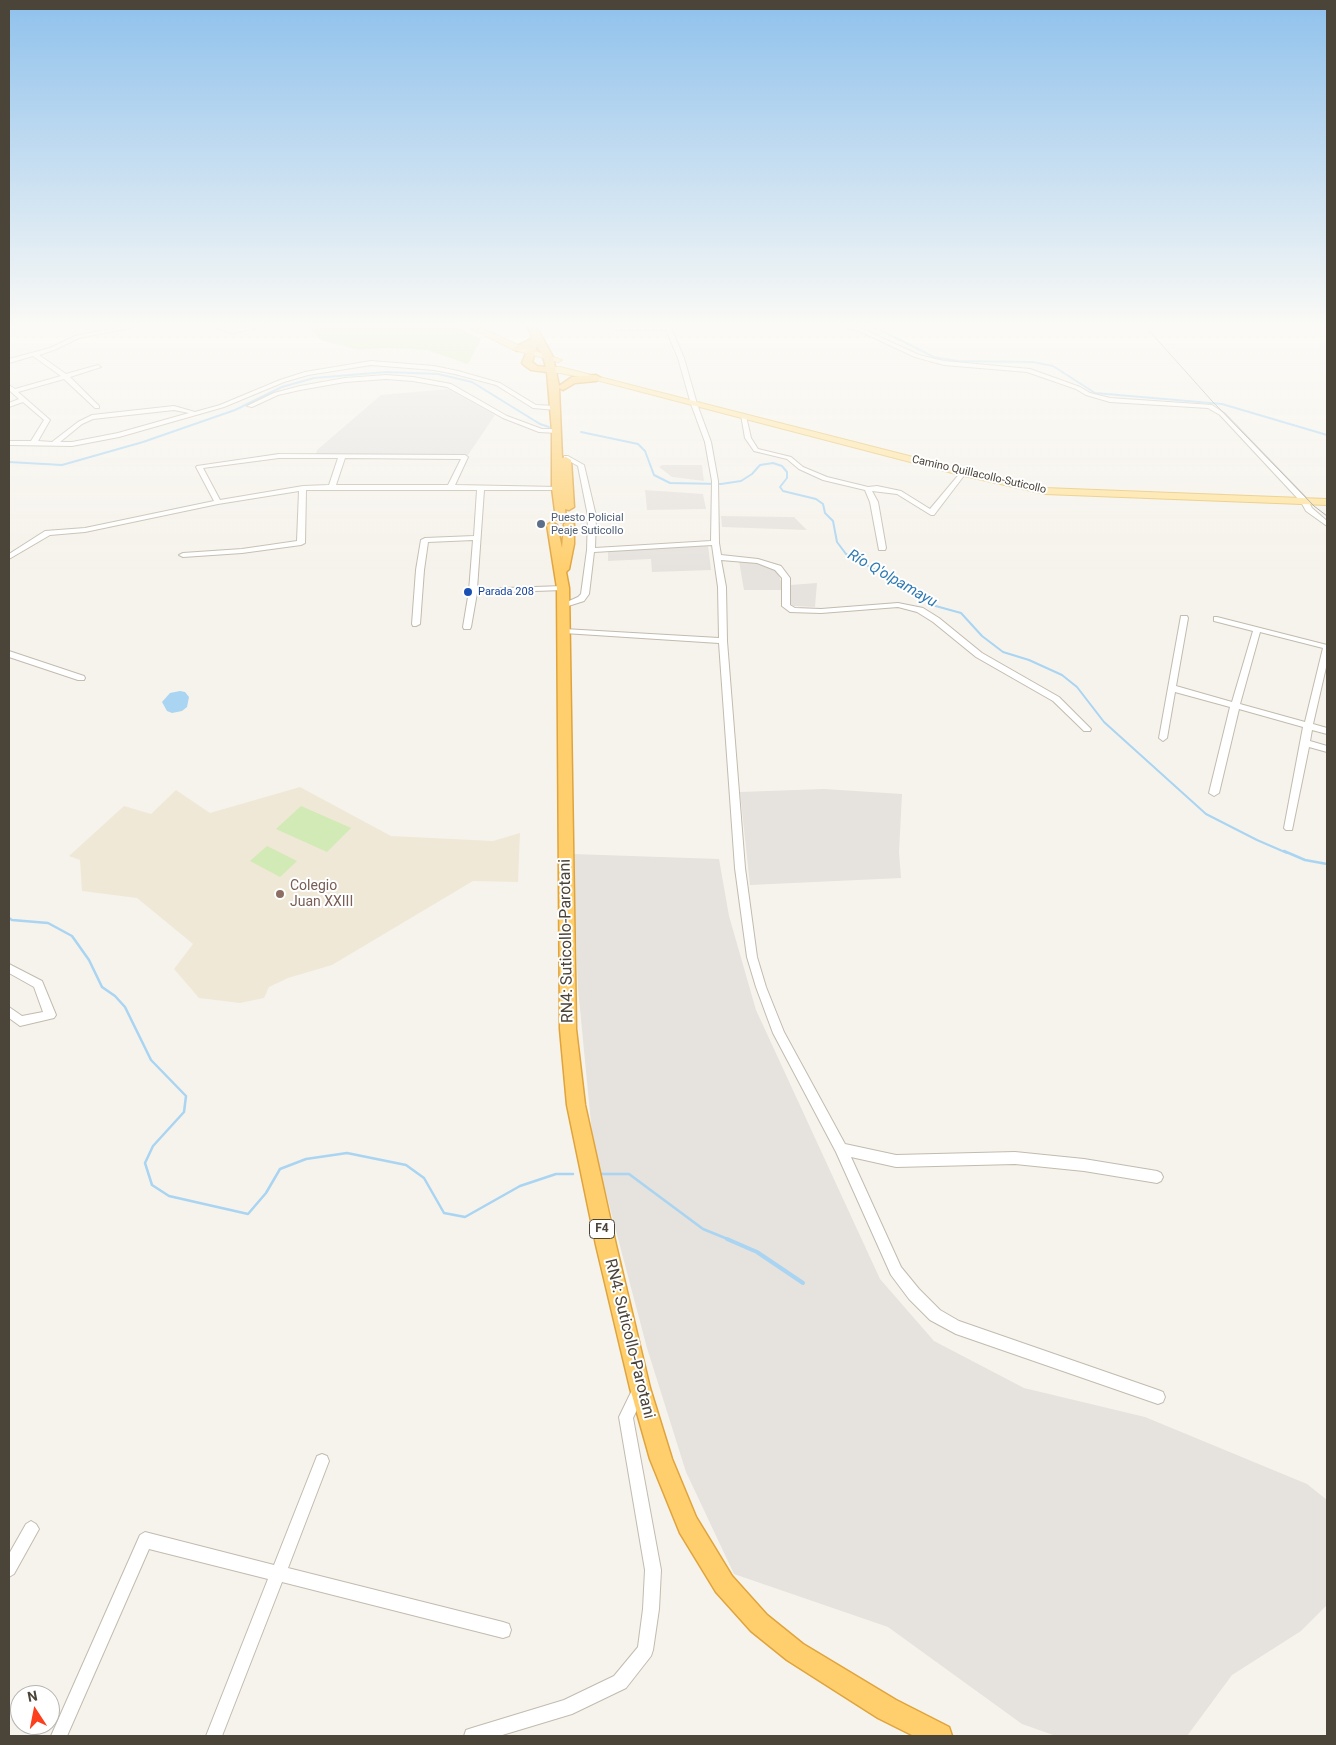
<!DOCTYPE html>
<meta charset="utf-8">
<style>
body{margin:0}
#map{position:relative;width:1336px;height:1745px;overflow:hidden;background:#f6f3ec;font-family:Roboto,sans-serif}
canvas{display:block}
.frame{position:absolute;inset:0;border:10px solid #4b4439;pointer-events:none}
.north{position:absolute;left:10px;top:1685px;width:50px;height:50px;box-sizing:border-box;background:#fff;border:1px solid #b7b4b0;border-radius:50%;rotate:349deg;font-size:14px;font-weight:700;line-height:20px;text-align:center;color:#4b4439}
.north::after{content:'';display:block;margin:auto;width:18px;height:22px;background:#fc3f1d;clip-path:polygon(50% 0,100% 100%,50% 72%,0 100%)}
</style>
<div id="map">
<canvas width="1336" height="1745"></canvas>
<div class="frame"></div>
<div class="north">N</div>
</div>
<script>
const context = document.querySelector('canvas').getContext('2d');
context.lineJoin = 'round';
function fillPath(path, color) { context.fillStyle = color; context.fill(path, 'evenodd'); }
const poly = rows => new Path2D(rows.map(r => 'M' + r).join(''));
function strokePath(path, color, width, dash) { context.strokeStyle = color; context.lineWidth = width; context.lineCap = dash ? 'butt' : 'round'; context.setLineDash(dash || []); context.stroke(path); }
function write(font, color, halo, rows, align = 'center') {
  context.font = font + ' Roboto,sans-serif'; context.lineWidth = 4; context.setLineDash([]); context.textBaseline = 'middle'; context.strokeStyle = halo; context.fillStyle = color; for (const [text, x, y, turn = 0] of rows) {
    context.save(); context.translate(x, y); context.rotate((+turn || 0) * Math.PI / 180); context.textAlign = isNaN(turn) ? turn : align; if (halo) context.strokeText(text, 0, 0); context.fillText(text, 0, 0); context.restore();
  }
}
const industrial = poly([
 [662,465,702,465,704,481,672,477,659,467],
 [645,490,703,494,706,509,647,510],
 [721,516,794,517,807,530,722,527],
 [708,545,711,570,652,572,651,559,608,561,608,551],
 [739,561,763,565,776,571,780,578,783,590,744,590],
 [817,583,815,607,794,606,790,604,791,585],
 [824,789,902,794,899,852,901,878,750,885,740,792],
 [573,854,719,859,729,916,756,1010,880,1279,934,1341,1024,1388,1145,1417,1307,1484,1327,1500,1327,1605,1301,1631,1232,1675,1187,1736,1056,1736,1022,1724,888,1627,734,1574,686,1472,647,1348,593,1144,578,988]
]);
const education = poly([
 [300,787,391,836,493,841,520,833,518,882,473,881,332,965,288,978,269,987,264,998,240,1003,199,998,174,969,193,944,137,898,82,891,80,860,69,856,124,806,151,814,176,790,210,813]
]);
const green = poly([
 [308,326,455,326,481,339,468,364,426,350,386,348,359,350,321,340],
 [301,806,351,828,327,852,276,829],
 [267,846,297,861,280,877,250,861]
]);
const parking = poly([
 [448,389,495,415,468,455,316,454,317,450,381,395]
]);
const water = poly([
 [180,691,185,692,189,697,187,707,182,711,172,713,167,711,162,702,170,693]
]);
const streamFar2 = poly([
 [865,326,878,329,934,357,958,361,1033,362,1053,366,1095,393,1222,404,1327,435],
 [581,432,638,444,645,451,654,475,670,483,721,484,741,481,752,474,760,465,773,463,782,466,787,472,787,478,780,487,783,491,816,499,823,504,825,513,833,521,837,542,846,554,900,583,932,605,961,613,982,636,1003,652,1029,660,1062,675,1077,687,1104,722,1206,814,1257,840,1287,853],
 [9,462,62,465,143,442,235,410,282,387,314,378,386,372,438,374,472,382,540,424,549,427]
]);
const streamFar1 = poly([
 [1284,851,1305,860,1327,864],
 [9,918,12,920,48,923,72,936,89,960,102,987,115,996,125,1007,151,1060,186,1096,184,1112,153,1146,145,1163,152,1185,169,1196,248,1214,266,1193,280,1169,306,1159,347,1153,406,1165,424,1178,444,1213,465,1217,520,1186,556,1174,573,1174],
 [597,1174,629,1174,703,1229,730,1240]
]);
const stream = poly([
 [727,1239,757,1252,803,1283]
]);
const minor = poly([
 [125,326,139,326,79,338,54,350,39,355,66,374,98,365,101,367,70,377,99,406,99,408,95,408,64,379,18,392,50,420,38,441,52,442,78,422,92,415,174,406,195,412,220,405,280,380,305,372,371,361,434,366,458,371,500,383,536,405,556,406,559,408,556,410,533,408,496,385,455,374,434,370,371,365,308,375,284,382,224,407,119,437,72,446,9,445,9,441,31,441,44,420,23,402,9,407,9,403,19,399,9,390,9,385,15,389,61,376,33,356,9,363,9,359,50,348,75,336,125,326],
 [174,410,189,413,118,433,72,442,60,442,82,424,93,419,174,410],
 [211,326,222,326,232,329,251,326,268,326,232,333,211,326],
 [611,326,670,326,671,328,684,358,697,404,711,442,718,481,719,543,721,555,758,559,781,566,790,578,790,605,795,608,821,609,898,603,923,608,939,618,982,653,1059,697,1091,729,1090,731,1084,731,1053,701,976,657,933,622,917,612,898,607,821,613,790,612,782,606,782,578,775,570,757,563,721,560,726,587,727,641,745,868,757,957,766,987,784,1032,845,1144,896,1155,1015,1152,1084,1159,1157,1171,1161,1173,1163,1177,1161,1181,1157,1183,1084,1171,1015,1164,896,1167,851,1157,901,1267,919,1289,940,1310,959,1321,1158,1390,1163,1392,1165,1397,1163,1402,1158,1404,956,1334,930,1320,909,1299,891,1275,836,1152,773,1033,756,987,747,957,735,868,719,643,564,633,560,631,564,629,719,638,718,587,712,545,594,552,589,594,584,601,562,608,558,606,578,597,581,594,587,550,588,516,578,466,564,458,564,456,568,456,584,465,596,516,595,548,711,541,712,481,705,442,691,404,678,358,666,330,615,330,611,326],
 [839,326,852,326,863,329,919,355,944,361,1030,369,1080,387,1090,393,1110,398,1212,405,1224,413,1307,499,1312,508,1327,521,1327,526,1306,511,1301,502,1220,415,1208,408,1110,402,1086,395,1076,389,1027,372,944,365,915,357,859,331,839,326],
 [386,375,413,377,451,384,507,416,542,429,557,429,560,431,557,433,539,432,503,418,447,387,413,381,386,379,345,382,300,390,278,395,252,407,247,406,274,393,300,386,345,378,386,375],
 [741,415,746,416,751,438,758,449,791,457,803,467,827,477,868,487,877,486,901,491,930,509,961,472,966,473,934,515,931,515,897,494,872,491,878,502,886,548,885,550,879,550,870,502,865,490,823,480,799,469,787,459,754,451,745,438,741,415],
 [279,454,465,455,468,457,455,485,559,487,559,489,557,490,484,490,477,589,563,586,567,588,563,590,477,593,471,627,470,629,464,629,463,627,469,591,473,540,428,542,424,570,420,624,416,626,413,626,412,624,416,570,421,540,425,538,474,536,477,490,306,490,305,543,301,545,242,553,183,557,179,555,183,553,242,549,297,541,299,491,218,504,85,532,50,535,9,559,9,554,45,531,85,528,214,501,196,467,197,466,279,454],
 [279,458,338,458,329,485,303,486,220,500,203,468,279,458],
 [345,458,461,459,448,485,336,485,345,458],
 [1181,616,1187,616,1188,618,1176,686,1232,702,1253,631,1214,621,1214,617,1217,617,1327,645,1327,663,1313,724,1327,728,1327,734,1312,730,1310,741,1327,746,1327,752,1309,747,1292,830,1286,830,1284,828,1303,727,1239,709,1219,793,1214,796,1209,793,1230,707,1175,692,1167,738,1163,741,1159,738,1181,616],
 [1260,632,1323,648,1305,722,1240,704,1260,632],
 [9,651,84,676,85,678,84,680,78,680,9,657,9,651],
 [9,964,42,981,56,1015,54,1018,20,1026,9,1018,9,1007,22,1016,43,1012,34,987,9,973,9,964],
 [640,1382,645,1384,647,1389,633,1418,661,1570,659,1609,653,1650,651,1656,626,1688,572,1714,499,1736,464,1736,466,1730,472,1728,564,1700,614,1676,638,1647,643,1609,645,1570,619,1417,635,1384,640,1382],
 [322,1454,327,1456,329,1461,288,1568,503,1622,509,1624,511,1630,509,1636,503,1638,282,1582,222,1736,206,1736,268,1579,149,1549,67,1736,51,1736,140,1535,145,1532,274,1565,317,1456,322,1454],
 [31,1521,36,1524,39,1529,14,1574,9,1577,9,1554,26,1524,31,1521]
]);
const major = poly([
 [466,326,477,326,520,346,562,360,558,362,514,350,466,326],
 [560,367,964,470,1045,488,1327,499,1327,505,1045,494,960,475,600,381,560,373,551,373,547,370,551,367,560,367]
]);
const highway = poly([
 [527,326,536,326,553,357,559,386,572,377,596,375,601,378,596,381,575,383,563,390,559,388,562,458,566,457,571,460,574,507,569,510,565,509,566,519,561,522,556,519,552,488,552,431,547,372,531,370,524,365,522,363,528,349,517,351,513,348,531,339,532,336,527,326],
 [537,346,543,357,546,367,537,366,532,362,537,346],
 [569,521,574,524,574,544,569,569,566,572,569,588,576,1029,585,1105,616,1245,650,1388,672,1459,696,1517,732,1576,767,1615,803,1644,896,1700,949,1727,952,1736,914,1736,878,1718,787,1660,751,1631,716,1592,680,1533,650,1459,630,1388,596,1245,567,1105,560,1029,557,588,547,525,552,522,557,525,562,548,564,524,569,521]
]);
const tram = poly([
 [1145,326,1212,401,1314,506,1327,516]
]);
const markers = [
 [541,524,5,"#5c6f8a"],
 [468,592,5,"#1a4fb4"],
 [280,894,5,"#8d6e63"]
];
const farStreetnames = [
 ["Camino Quillacollo-Suticollo",979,475,13]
];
const farServicenames = [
 ["Puesto Policial",551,518],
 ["Peaje Suticollo",551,531]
];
const farTransitnames = [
 ["Parada 208",478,592]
];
const shields = [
 [602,1229,25]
];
const shieldNames = [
 ["F4",602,1229]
];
const educationNames = [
 ["Colegio",290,886],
 ["Juan XXIII",290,902]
];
const waterNames = [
 ["Río Q'olpamayu",892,579,30]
];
const nearStreetnames = [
 ["RN4: Suticollo-Parotani",567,941,-91],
 ["RN4: Suticollo-Parotani",629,1339,76]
];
fillPath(industrial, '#e6e2dd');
fillPath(education, '#efe8d6');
fillPath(green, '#d2eab5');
fillPath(parking, '#e5e3e0');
fillPath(water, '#a9d4f2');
strokePath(streamFar2, '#a9d4f2', 2);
strokePath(streamFar1, '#a9d4f2', 2.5);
strokePath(stream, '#a9d4f2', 4);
strokePath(minor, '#c2bbae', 2);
strokePath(major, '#e6c16a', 2);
strokePath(highway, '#e0a43c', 3);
fillPath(minor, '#fff');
fillPath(major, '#ffe39c');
fillPath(highway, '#ffcf6e');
strokePath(tram, '#9a9a9a', 1);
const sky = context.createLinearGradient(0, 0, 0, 571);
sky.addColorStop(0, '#8fc1ec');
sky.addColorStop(0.57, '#fbfaf6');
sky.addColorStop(1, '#fbfaf600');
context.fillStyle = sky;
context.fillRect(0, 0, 1336, 571);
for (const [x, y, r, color] of markers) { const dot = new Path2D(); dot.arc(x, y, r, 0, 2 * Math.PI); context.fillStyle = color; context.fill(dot); strokePath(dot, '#fff', 2); }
write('11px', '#4b4439', '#fff', farStreetnames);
write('11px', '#4e5e75', '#fff', farServicenames, 'left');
write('11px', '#164399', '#fff', farTransitnames, 'left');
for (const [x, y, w] of shields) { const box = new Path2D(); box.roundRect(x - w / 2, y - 9.5, w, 19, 4); context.fillStyle = '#fff'; context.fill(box); strokePath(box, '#4b4439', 1); }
write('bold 12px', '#4b4439', null, shieldNames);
write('14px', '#785e54', '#fff', educationNames, 'left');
write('italic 15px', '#2e7ab2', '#fff', waterNames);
write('16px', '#4b4439', '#fff', nearStreetnames);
</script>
